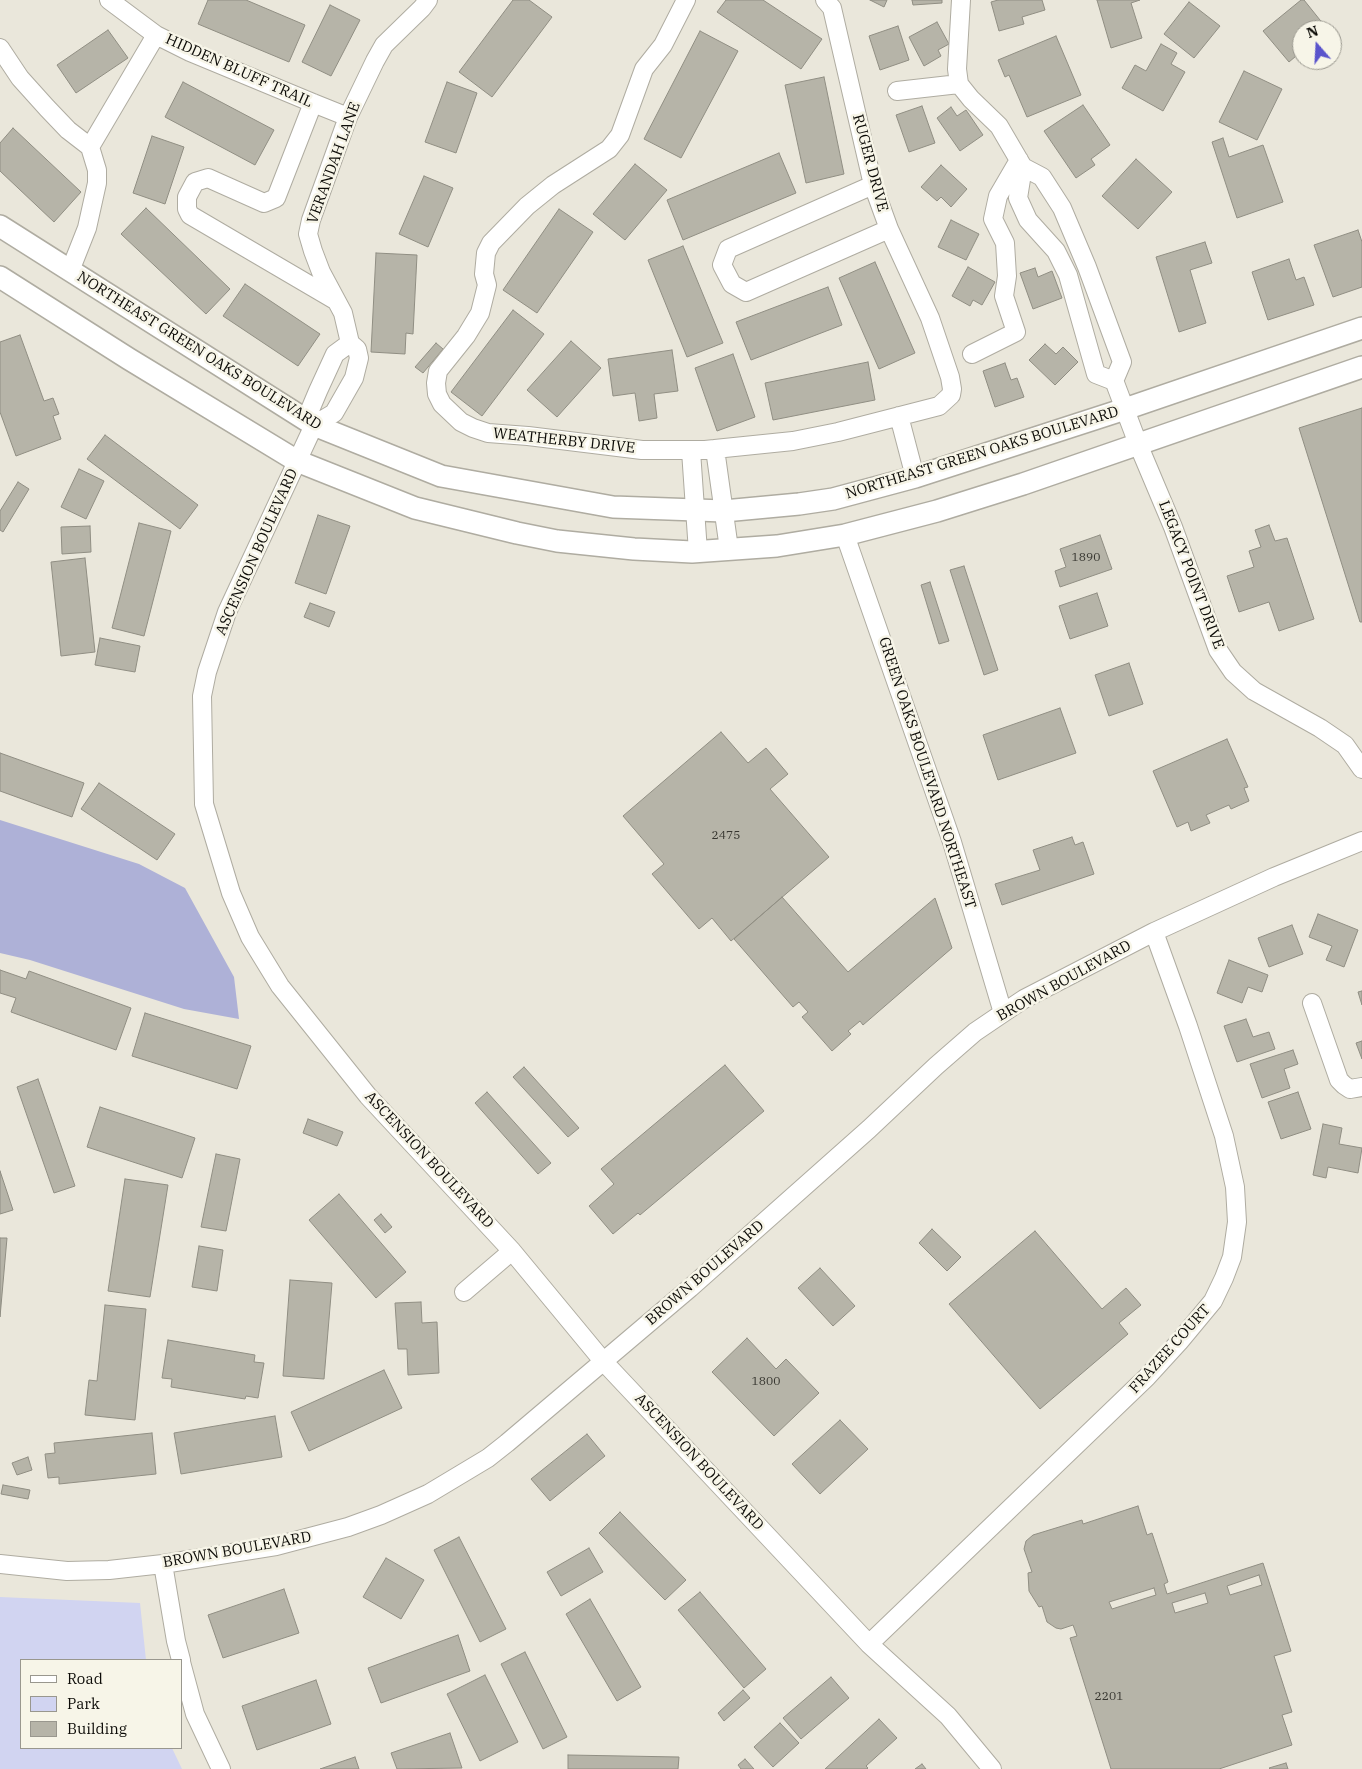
<!DOCTYPE html>
<style>
body{margin:0}
#map{position:relative;width:1362px;height:1769px;overflow:hidden;background:#eae7db;font-family:"IBM Plex Serif",serif}
canvas{display:block}
.legend{position:absolute;left:20px;top:1659px;width:162px;height:90px;box-sizing:border-box;background:#f7f5e8;border:1px solid #99978e;margin:0;padding:6px 9px;list-style:none;font-size:15px;color:#0c0b07}
.legend li{display:flex;align-items:center;gap:10px;height:25px}
.legend b{width:25px;border:1px solid #99978e}
.north{position:absolute;left:1292px;top:20px;width:50px;height:50px;box-sizing:border-box;background:#f7f5e8;border:1px solid #99978e;border-radius:50%;rotate:341deg;font-size:14px;font-weight:700;line-height:20px;text-align:center;color:#0c0b07}
.north::after{content:'';display:block;margin:auto;width:18px;height:22px;background:#5a54cc;clip-path:polygon(50% 0,100% 100%,50% 72%,0 100%)}
</style>
<div id="map">
<canvas width="1362" height="1769"></canvas>
<ul class="legend">
<li><b style="height:6px;background:#fff"></b>Road</li>
<li><b style="height:14px;background:#d1d4f1"></b>Park</li>
<li><b style="height:14px;background:#b6b4a8"></b>Building</li>
</ul>
<div class="north">N</div>
</div>
<script>
const context = document.querySelector('canvas').getContext('2d');
context.lineJoin = 'round';
function fillPath(path, color) { context.fillStyle = color; context.fill(path, 'evenodd'); }
const poly = rows => new Path2D(rows.map(r => 'M' + r).join(''));
function strokePath(path, color, width, dash) { context.strokeStyle = color; context.lineWidth = width; context.lineCap = dash ? 'butt' : 'round'; context.setLineDash(dash || []); context.stroke(path); }
function write(font, color, halo, rows, align = 'center') {
  context.font = font + ' "IBM Plex Serif",serif'; context.lineWidth = 5; context.setLineDash([]); context.textBaseline = 'middle'; context.strokeStyle = halo; context.fillStyle = color; for (const [text, x, y, turn = 0] of rows) {
    context.save(); context.translate(x, y); context.rotate((+turn || 0) * Math.PI / 180); context.textAlign = isNaN(turn) ? turn : align; if (halo) context.strokeText(text, 0, 0); context.fillText(text, 0, 0); context.restore();
  }
}
const green = poly([
 [0,1597,140,1603,146,1660,21,1660,21,1748,172,1748,182,1769,0,1769]
]);
const forest = poly([
 [0,820,139,864,185,888,234,977,239,1019,184,1009,30,960,0,953]
]);
const building = poly([
 [208,0,246,0,305,25,289,62,198,24,208,0],
 [513,0,529,0,552,17,492,97,459,72,513,0],
 [726,0,763,0,822,39,801,69,717,12,726,0],
 [870,0,887,0,884,7,870,0],
 [912,0,942,0,942,3,913,5,912,0],
 [998,0,1042,0,1045,10,1022,17,1024,24,999,31,991,2,998,0],
 [1097,0,1140,0,1131,3,1142,38,1111,48,1097,0],
 [1301,0,1304,0,1328,30,1302,30,1302,51,1289,62,1263,31,1301,0],
 [1189,2,1220,26,1194,58,1164,34,1189,2],
 [330,5,360,20,331,76,302,62,330,5],
 [937,22,949,44,938,50,941,56,924,66,909,37,937,22],
 [898,26,909,60,880,70,869,36,898,26],
 [108,30,128,58,76,93,57,65,108,30],
 [700,31,738,51,681,158,644,139,700,31],
 [1056,36,1081,95,1027,117,1009,75,1005,77,998,60,1056,36],
 [1161,44,1177,53,1171,64,1185,72,1163,111,1122,88,1135,65,1146,71,1161,44],
 [1244,71,1282,89,1257,140,1219,122,1244,71],
 [824,77,844,174,806,183,785,85,824,77],
 [183,82,274,130,255,165,165,117,183,82],
 [447,82,477,93,456,153,425,142,447,82],
 [1083,105,1110,145,1091,159,1095,165,1076,178,1044,131,1083,105],
 [922,106,935,143,909,152,896,115,922,106],
 [951,107,957,116,966,110,983,135,960,151,937,118,951,107],
 [13,128,81,192,54,222,0,171,0,143,13,128],
 [152,136,184,147,165,204,133,193,152,136],
 [1223,138,1229,157,1263,145,1283,202,1237,218,1212,142,1223,138],
 [779,153,796,193,683,240,667,200,779,153],
 [1136,159,1172,192,1138,229,1102,196,1136,159],
 [635,164,667,190,625,240,593,214,635,164],
 [941,165,967,189,951,207,941,197,937,201,921,187,941,165],
 [424,176,453,188,428,247,399,234,424,176],
 [146,208,230,289,206,314,121,234,146,208],
 [559,209,593,232,537,313,503,290,559,209],
 [951,220,979,234,966,260,938,247,951,220],
 [1358,230,1362,242,1362,287,1333,297,1314,245,1358,230],
 [1205,242,1212,263,1190,270,1206,323,1179,332,1156,257,1205,242],
 [683,246,723,343,687,357,648,260,683,246],
 [376,253,417,255,413,334,406,333,405,354,371,352,376,253],
 [1289,259,1296,280,1304,277,1314,305,1268,320,1252,272,1289,259],
 [875,262,915,353,879,369,839,278,875,262],
 [968,267,995,282,982,305,973,300,970,306,952,296,968,267],
 [1035,268,1038,277,1052,271,1062,298,1033,309,1020,273,1035,268],
 [245,284,320,334,298,366,223,316,245,284],
 [828,287,842,325,751,360,736,322,828,287],
 [513,310,544,334,482,416,451,392,513,310],
 [20,335,44,401,53,398,59,414,53,416,61,439,16,456,0,412,0,342,20,335],
 [571,341,601,368,557,417,527,390,571,341],
 [436,343,443,349,423,373,415,367,436,343],
 [1045,344,1056,354,1063,347,1078,362,1055,385,1029,360,1045,344],
 [672,350,678,391,654,394,657,418,639,421,635,393,613,396,608,359,672,350],
 [733,354,755,417,717,431,695,368,733,354],
 [868,362,875,400,773,420,765,383,868,362],
 [1005,363,1011,380,1017,378,1024,397,995,407,983,371,1005,363],
 [1362,408,1362,622,1360,622,1299,428,1362,408],
 [105,435,198,505,180,529,87,459,105,435],
 [79,469,104,481,86,519,61,507,79,469],
 [18,482,29,489,3,532,0,530,0,511,18,482],
 [318,515,350,526,326,594,295,583,318,515],
 [139,523,171,531,144,636,112,628,139,523],
 [1269,525,1275,541,1287,538,1314,619,1279,631,1269,602,1239,612,1227,576,1254,567,1249,551,1261,547,1255,530,1269,525],
 [90,526,91,552,62,554,61,527,90,526],
 [1100,535,1112,569,1060,587,1055,571,1066,567,1060,549,1100,535],
 [85,558,95,652,61,656,51,562,85,558],
 [964,566,998,670,984,675,950,570,964,566],
 [930,582,949,641,939,644,921,585,930,582],
 [1097,593,1108,626,1070,639,1059,606,1097,593],
 [310,603,335,612,329,627,304,617,310,603],
 [100,638,140,646,135,672,95,665,100,638],
 [1129,663,1143,704,1109,716,1095,675,1129,663],
 [1060,708,1076,753,998,780,983,735,1060,708],
 [721,732,748,763,766,748,788,774,770,789,829,857,731,941,712,918,699,929,652,874,664,864,623,816,721,732],
 [1227,739,1248,787,1244,788,1249,801,1231,809,1229,805,1206,815,1210,823,1191,831,1188,822,1177,827,1153,771,1227,739],
 [0,753,84,783,72,817,0,791,0,753],
 [99,783,175,834,157,860,81,809,99,783],
 [1072,837,1075,845,1083,842,1094,874,1002,905,995,884,1040,870,1033,850,1072,837],
 [782,897,848,972,935,898,952,948,863,1025,860,1021,848,1031,851,1034,832,1051,802,1017,808,1012,799,1002,793,1007,734,939,782,897],
 [1318,914,1358,930,1344,967,1326,960,1332,946,1309,937,1318,914],
 [1292,925,1303,954,1269,967,1258,938,1292,925],
 [1229,960,1268,975,1262,992,1248,987,1242,1003,1217,993,1229,960],
 [0,970,26,979,29,971,131,1008,116,1050,11,1012,16,998,0,993,0,970],
 [1362,991,1362,1005,1358,992,1362,991],
 [145,1013,251,1046,237,1089,132,1056,145,1013],
 [1246,1019,1253,1037,1269,1032,1275,1049,1237,1062,1224,1026,1246,1019],
 [1362,1041,1362,1059,1356,1043,1362,1041],
 [1293,1050,1298,1064,1284,1069,1290,1088,1262,1098,1250,1064,1293,1050],
 [725,1065,764,1111,640,1215,638,1213,613,1234,589,1206,614,1184,601,1169,725,1065],
 [524,1067,579,1128,568,1137,513,1077,524,1067],
 [38,1079,75,1186,54,1193,17,1087,38,1079],
 [487,1092,551,1163,538,1174,475,1103,487,1092],
 [1298,1092,1311,1129,1281,1139,1268,1102,1298,1092],
 [100,1107,195,1138,182,1178,87,1147,100,1107],
 [308,1119,343,1132,337,1146,303,1133,308,1119],
 [1323,1124,1342,1128,1339,1144,1362,1148,1358,1173,1328,1167,1326,1178,1313,1175,1323,1124],
 [216,1154,240,1159,226,1231,201,1227,216,1154],
 [0,1171,13,1210,0,1214,0,1171],
 [125,1179,168,1185,150,1297,108,1291,125,1179],
 [339,1194,406,1272,376,1298,309,1220,339,1194],
 [381,1214,392,1227,385,1233,374,1220,381,1214],
 [932,1229,961,1257,947,1271,919,1243,932,1229],
 [1035,1231,1102,1309,1126,1288,1141,1305,1119,1323,1128,1334,1040,1409,949,1304,1035,1231],
 [0,1238,7,1238,0,1317,0,1238],
 [199,1246,223,1250,217,1291,192,1287,199,1246],
 [820,1268,855,1306,833,1326,798,1288,820,1268],
 [290,1280,332,1283,324,1379,283,1376,290,1280],
 [421,1302,422,1323,437,1322,439,1373,408,1375,407,1349,398,1349,395,1303,421,1302],
 [105,1305,146,1309,135,1420,85,1415,89,1380,97,1381,105,1305],
 [747,1338,776,1369,786,1359,819,1393,774,1436,712,1372,747,1338],
 [168,1340,255,1355,254,1362,264,1363,258,1398,246,1396,245,1399,171,1387,172,1379,162,1378,168,1340],
 [384,1370,402,1408,309,1451,291,1412,384,1370],
 [275,1416,282,1457,181,1474,174,1433,275,1416],
 [840,1420,868,1449,820,1494,792,1464,840,1420],
 [152,1433,156,1474,59,1484,59,1477,48,1478,45,1454,55,1453,54,1443,152,1433],
 [587,1434,605,1456,550,1501,531,1479,587,1434],
 [28,1457,32,1470,17,1475,12,1463,28,1457],
 [3,1485,30,1490,28,1499,1,1494,3,1485],
 [1138,1506,1147,1535,1152,1533,1168,1582,1164,1584,1167,1594,1263,1563,1291,1651,1274,1656,1292,1712,1282,1715,1292,1745,1219,1769,1111,1769,1070,1638,1077,1636,1073,1625,1061,1629,1056,1628,1047,1622,1042,1606,1039,1607,1029,1591,1028,1573,1032,1572,1024,1549,1026,1541,1033,1535,1082,1520,1083,1524,1138,1506],
 [1259,1575,1262,1585,1230,1595,1227,1586,1259,1575],
 [1154,1588,1156,1595,1112,1609,1109,1602,1154,1588],
 [1205,1593,1208,1603,1175,1613,1172,1603,1205,1593],
 [620,1512,686,1580,665,1600,599,1533,620,1512],
 [459,1537,506,1629,480,1642,434,1550,459,1537],
 [589,1548,603,1572,561,1596,547,1572,589,1548],
 [386,1558,424,1580,401,1619,363,1597,386,1558],
 [284,1589,299,1633,223,1658,208,1615,284,1589],
 [700,1592,766,1669,744,1688,678,1610,700,1592],
 [590,1599,641,1687,617,1701,566,1614,590,1599],
 [458,1635,470,1671,381,1703,368,1668,458,1635],
 [525,1652,567,1737,543,1749,501,1664,525,1652],
 [485,1675,518,1742,480,1761,447,1694,485,1675],
 [831,1677,849,1698,801,1739,783,1718,831,1677],
 [316,1680,331,1724,257,1750,242,1706,316,1680],
 [743,1690,750,1698,724,1721,718,1713,743,1690],
 [879,1719,897,1738,866,1766,868,1768,867,1769,825,1769,879,1719],
 [780,1723,799,1743,773,1767,754,1747,780,1723],
 [450,1733,462,1768,397,1769,391,1753,450,1733],
 [568,1755,679,1757,678,1769,568,1769,568,1755],
 [355,1757,359,1769,320,1769,355,1757],
 [745,1759,754,1769,741,1769,738,1765,745,1759],
 [1286,1763,1288,1769,1270,1769,1269,1768,1286,1763],
 [922,1764,926,1769,915,1769,922,1764]
]);
const minor = poly([
 [109,0,156,35,190,52,313,103,348,117],
 [686,0,663,45,644,69,620,135,609,149,553,185,527,206,491,243,486,253,484,274,487,285,480,313,466,336,438,371,436,383,437,394,442,404,461,422,473,428,488,433,528,436,642,450,705,450,793,441,838,432,939,406,951,395,952,389,950,377,930,318,889,229,873,185,832,8,825,0],
 [961,0,957,69,959,84,971,99,999,126,1023,167,1042,177,1062,208,1087,267,1122,362,1114,381,1115,383,1138,444,1173,527,1218,650,1233,672,1254,691,1320,728,1345,745,1362,769],
 [0,48,20,78,47,108,68,130,90,147,97,170,97,183,87,228,70,271],
 [897,91,959,84],
 [313,103,276,198,264,203,208,178,195,182,187,197,187,209,190,215,335,300],
 [90,147,156,35],
 [1023,167,1018,198,1028,220,1056,251,1068,275,1096,374,1114,381],
 [873,185,728,249,722,265,732,284,746,292,889,229],
 [972,354,1016,332,1004,296,1007,276,1005,243,993,219,998,196,1019,160],
 [899,416,915,477],
 [314,425,227,612,207,672,202,696,204,804,231,893,250,937,280,986,368,1096,512,1251,603,1361,869,1644,948,1716,992,1769],
 [314,425,334,413,354,378,359,358,357,349,350,343,343,313,321,272,313,251,308,234,311,220,348,117,375,61,384,45,422,8,428,0],
 [314,425,310,410,318,391,335,354,350,343],
 [715,449,729,549],
 [691,451,698,552],
 [845,535,952,842,1003,1013],
 [1312,1003,1339,1080,1344,1085,1350,1089,1362,1087],
 [464,1292,512,1251],
 [0,1564,67,1571,109,1570,163,1564,276,1546,348,1527,381,1515,428,1494,488,1458,507,1443,690,1288,869,1129,936,1066,975,1032,1003,1013,1024,999,1154,932,1274,877,1362,841],
 [163,1564,176,1641,181,1660],
 [869,1644,1147,1377,1179,1342,1213,1301,1224,1278,1232,1257,1237,1222,1235,1187,1224,1136,1188,1026,1154,932],
 [181,1662,195,1714,221,1769]
]);
const major = poly([
 [0,226,314,425,441,476,613,507,724,511,799,504,833,499,915,477,1125,409,1362,328],
 [0,277,129,359,297,461,415,508,517,533,557,541,634,549,692,552,777,546,845,535,937,511,1023,484,1362,367]
]);
const numberNames = [
 ["1890",1086,558],
 ["2475",726,836],
 ["1800",766,1382],
 ["2201",1109,1697]
];
const streetNames = [
 ["HIDDEN BLUFF TRAIL",239,71,24],
 ["VERANDAH LANE",334,163,-70],
 ["RUGER DRIVE",870,163,75],
 ["NORTHEAST GREEN OAKS BOULEVARD",199,351,32],
 ["WEATHERBY DRIVE",564,441,6],
 ["NORTHEAST GREEN OAKS BOULEVARD",982,453,-17],
 ["ASCENSION BOULEVARD",257,552,-66],
 ["LEGACY POINT DRIVE",1191,575,69],
 ["GREEN OAKS BOULEVARD NORTHEAST",927,773,72],
 ["BROWN BOULEVARD",1064,981,-29],
 ["ASCENSION BOULEVARD",429,1160,47],
 ["BROWN BOULEVARD",705,1273,-41],
 ["FRAZEE COURT",1170,1349,-48],
 ["ASCENSION BOULEVARD",699,1462,47],
 ["BROWN BOULEVARD",237,1550,-10]
];
fillPath(green, '#d1d4f1');
fillPath(forest, '#aeb1d7');
fillPath(building, '#b6b4a8');
strokePath(building, '#908e83', 1);
strokePath(minor, '#afaca1', 20);
strokePath(major, '#afaca1', 24);
strokePath(minor, '#fff', 18);
strokePath(major, '#fff', 21);
write('12px', '#36352f', null, numberNames);
write('15px', '#0c0b07', '#f7f5e8', streetNames);
</script>
